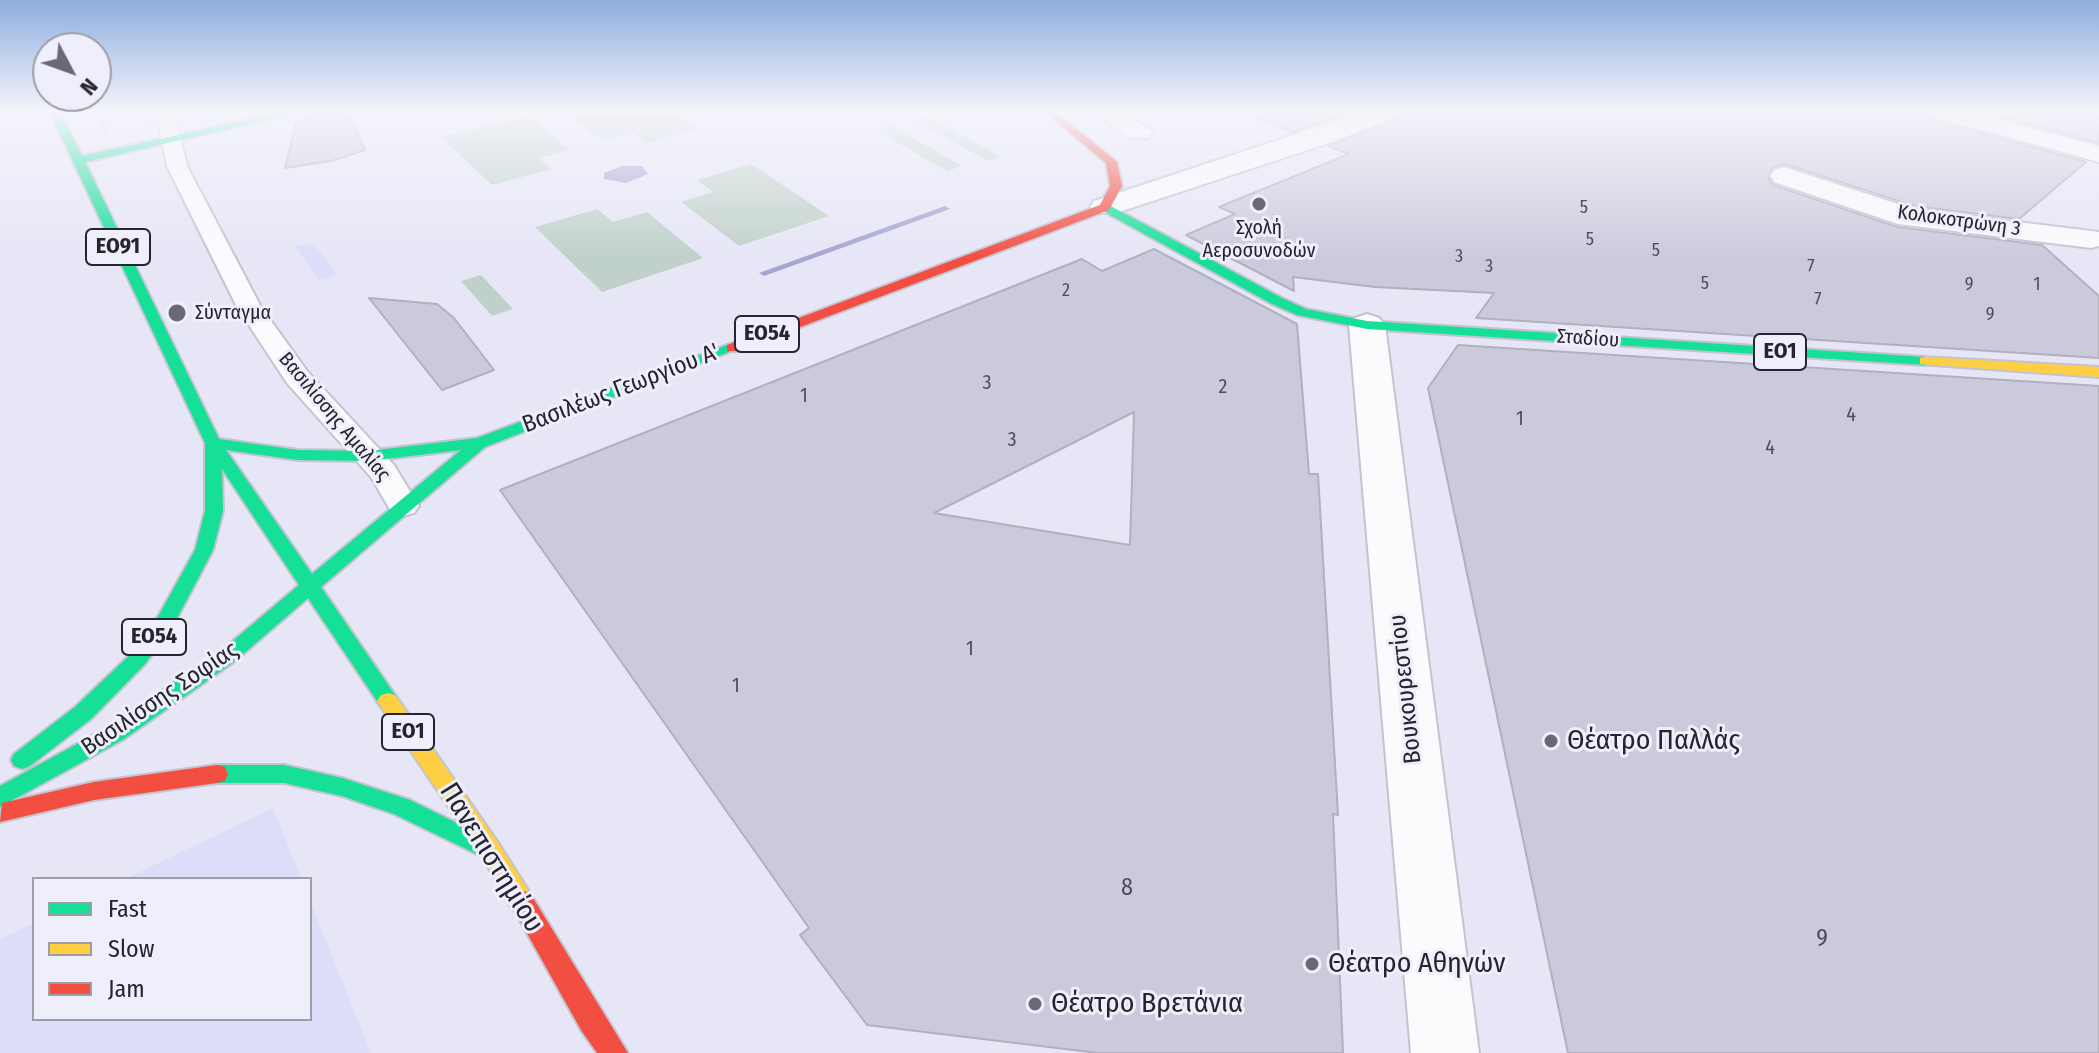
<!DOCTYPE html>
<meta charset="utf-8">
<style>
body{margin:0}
#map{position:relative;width:2099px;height:1053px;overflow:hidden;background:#e7e6f7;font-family:"Fira Sans Condensed",sans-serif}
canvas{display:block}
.legend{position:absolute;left:32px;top:877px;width:280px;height:144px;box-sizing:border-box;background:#efeffb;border:2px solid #9e9ea9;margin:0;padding:10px 14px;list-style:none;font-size:24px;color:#25242f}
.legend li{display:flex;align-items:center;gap:16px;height:40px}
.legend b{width:40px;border:2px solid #9e9ea9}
.north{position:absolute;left:32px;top:32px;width:80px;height:80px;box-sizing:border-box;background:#efeffb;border:2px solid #9e9ea9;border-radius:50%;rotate:131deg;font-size:22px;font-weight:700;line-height:32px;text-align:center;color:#25242f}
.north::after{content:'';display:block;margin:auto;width:28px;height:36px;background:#696875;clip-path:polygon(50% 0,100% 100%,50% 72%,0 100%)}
</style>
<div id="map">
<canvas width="2099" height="1053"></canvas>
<ul class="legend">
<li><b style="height:10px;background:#16e098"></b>Fast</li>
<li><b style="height:10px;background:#ffcf43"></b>Slow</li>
<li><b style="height:10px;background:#f24e42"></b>Jam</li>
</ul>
<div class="north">N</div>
</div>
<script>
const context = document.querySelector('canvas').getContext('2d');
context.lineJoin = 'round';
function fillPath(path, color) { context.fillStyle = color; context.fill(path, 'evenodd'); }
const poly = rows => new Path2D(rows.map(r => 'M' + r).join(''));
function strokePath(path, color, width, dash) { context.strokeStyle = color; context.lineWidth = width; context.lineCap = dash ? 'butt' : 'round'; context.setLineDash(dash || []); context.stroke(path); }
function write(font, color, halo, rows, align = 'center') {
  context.font = font + ' "Fira Sans Condensed",sans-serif'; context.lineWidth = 6; context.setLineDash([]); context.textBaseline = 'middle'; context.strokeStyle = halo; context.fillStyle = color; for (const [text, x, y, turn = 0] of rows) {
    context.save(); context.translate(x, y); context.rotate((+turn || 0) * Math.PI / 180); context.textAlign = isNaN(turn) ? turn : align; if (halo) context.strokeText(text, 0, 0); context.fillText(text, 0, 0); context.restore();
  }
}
const built = poly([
 [313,242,337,275,319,280,295,247],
 [273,808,302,879,125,879],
 [310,900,371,1053,0,1053,0,939,34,923,34,1019,310,1019]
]);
const green = poly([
 [564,112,673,112,699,129,647,143,633,133,602,141],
 [529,116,570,150,538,158,551,169,492,185,441,137],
 [928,117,1002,157,988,161,914,121],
 [890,125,962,166,947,171,875,130],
 [751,164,829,216,739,246,681,202,713,192,697,180],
 [597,209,613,222,647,212,703,258,602,292,535,227],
 [481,275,513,309,492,316,461,281]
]);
const water = poly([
 [622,166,642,166,648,174,626,183,604,179,604,173],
 [945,206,950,209,764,276,759,273]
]);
const building = poly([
 [312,112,348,112,365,150,331,161,285,168,296,123,312,112],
 [1249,112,1355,112,1292,132,1248,115,1249,112],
 [1401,112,1927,112,1933,120,2086,162,2019,219,1914,206,1785,164,1772,168,1768,178,1773,185,1897,227,2042,245,2099,296,2099,358,1476,318,1494,293,1375,287,1293,277,1294,291,1186,235,1235,214,1219,207,1349,154,1328,146,1395,120,1401,112],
 [1981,112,2099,112,2099,143,1981,112],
 [1154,249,1297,324,1309,474,1318,474,1338,815,1333,814,1343,1053,1098,1053,867,1025,800,935,809,928,500,490,1082,259,1102,271,1154,249],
 [1134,412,1130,545,934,513,1063,448,1134,412],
 [369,298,437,304,454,318,494,370,442,390,369,298],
 [1458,345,2099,386,2099,1053,1568,1053,1428,388,1458,345]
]);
const lane = poly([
 [156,112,174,112,187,166,261,307,307,371,394,465,419,506,414,513,403,516,392,513,371,477,287,383,237,307,167,166,156,112]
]);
const street = poly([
 [1094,112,1124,112,1152,132,1148,138,1130,138,1094,112],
 [1363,112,1398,112,1394,117,1338,140,1116,213,1094,213,1090,207,1094,201,1363,112],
 [1930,112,1971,112,2099,146,2099,162,1934,117,1930,112],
 [1784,167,1913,209,2099,232,2099,246,2091,248,1898,224,1774,182,1770,176,1774,170,1784,167],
 [1367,314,1379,318,1385,325,1479,1053,1411,1053,1349,325,1355,318,1367,314]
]);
const fast = poly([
 [50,112,60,112,82,156,283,112,301,112,85,162,219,439,298,450,369,451,477,438,727,345,737,345,739,348,485,447,321,587,395,695,399,701,395,707,388,709,381,707,308,598,235,661,124,739,0,807,0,786,108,727,221,651,299,585,222,469,223,511,213,550,174,624,145,664,91,719,30,766,22,769,14,766,11,760,14,754,75,707,131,654,159,615,195,550,205,511,205,443,50,112],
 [226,450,298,460,369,461,461,450,312,574,226,450],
 [1105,203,1282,298,1306,309,1367,321,1925,357,1932,361,1925,365,1367,329,1297,315,1272,304,1101,210,1099,207,1105,203],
 [217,765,284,765,342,778,410,800,495,842,499,849,495,856,487,859,394,814,342,796,284,783,217,783,209,781,206,774,209,767,217,765]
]);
const slow = poly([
 [1925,357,2099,367,2099,377,1920,364,1920,358,1925,357],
 [388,693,395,695,499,844,530,893,533,901,530,909,521,912,512,909,483,858,381,707,377,701,381,695,388,693]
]);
const jam = poly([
 [1045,112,1056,112,1117,162,1122,186,1109,210,737,351,727,351,727,345,1100,205,1110,186,1106,163,1045,112],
 [217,765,225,767,228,774,225,781,217,783,94,800,0,822,2,803,94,782,217,765],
 [521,890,530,893,628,1053,597,1053,581,1030,509,901,512,893,521,890]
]);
const tram = poly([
 [97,112,107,132],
 [140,112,147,124]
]);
const markers = [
 [1259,204,8,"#696875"],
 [177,313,10,"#696875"],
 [1551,741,8,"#696875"],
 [1312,964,8,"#696875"],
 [1035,1004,8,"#696875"]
];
const farNumbernames = [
 ["5",1584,208],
 ["5",1590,240],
 ["5",1656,251],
 ["3",1459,257],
 ["3",1489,267],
 ["7",1811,267],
 ["5",1705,284],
 ["9",1969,285],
 ["1",2037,285],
 ["2",1066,291],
 ["7",1818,300],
 ["9",1990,315]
];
const farStreetnames = [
 ["Κολοκοτρώνη 3",1959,221,8],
 ["Σταδίου",1588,339,4],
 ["Βασιλίσσης Αμαλίας",334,417,50]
];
const farPoinames = [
 ["Σχολή",1259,228],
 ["Αεροσυνοδών",1259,251],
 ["Σύνταγμα",195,313,"left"]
];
const numberNames = [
 ["3",987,383],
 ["2",1223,387],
 ["1",804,396],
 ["4",1851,415],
 ["1",1520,419],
 ["3",1012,440],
 ["4",1770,448],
 ["1",970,649],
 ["1",736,686]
];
const shields = [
 [118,247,64],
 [767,334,64],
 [1780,352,52],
 [154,637,64],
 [408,732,52]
];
const shieldNames = [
 ["ΕΟ91",118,247],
 ["ΕΟ54",767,334],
 ["ΕΟ1",1780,352],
 ["ΕΟ54",154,637],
 ["ΕΟ1",408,732]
];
const streetNames = [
 ["Βασιλέως Γεωργίου Α'",621,389,-21],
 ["Βουκουρεστίου",1406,689,-96],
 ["Βασιλίσσης Σοφίας",160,699,-34]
];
const nearNumbernames = [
 ["8",1127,888],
 ["9",1822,939]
];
const nearPoinames = [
 ["Θέατρο Παλλάς",1567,741],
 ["Θέατρο Αθηνών",1328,964],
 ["Θέατρο Βρετάνια",1051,1004]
];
const nearStreetnames = [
 ["Πανεπιστημίου",491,858,58]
];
fillPath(built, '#deddf9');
fillPath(green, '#c0d1c9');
fillPath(water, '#a8a4d0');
fillPath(building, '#cbcadd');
strokePath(building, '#b1b0bd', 2);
strokePath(lane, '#c4c3d0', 4);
strokePath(street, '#c4c3d0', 4);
strokePath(fast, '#c4c3d0', 4);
strokePath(slow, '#c4c3d0', 4);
strokePath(jam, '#c4c3d0', 4);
fillPath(lane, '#fbfbfe');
fillPath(street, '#fbfbfe');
fillPath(fast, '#16e098');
fillPath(slow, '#ffcf43');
fillPath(jam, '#f24e42');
strokePath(tram, '#bbbbbf', 2);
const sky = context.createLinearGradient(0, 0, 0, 259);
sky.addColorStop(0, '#8eaede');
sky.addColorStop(0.43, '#f4f4fb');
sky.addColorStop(1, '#f4f4fb00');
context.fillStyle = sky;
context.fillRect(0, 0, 2099, 259);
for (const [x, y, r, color] of markers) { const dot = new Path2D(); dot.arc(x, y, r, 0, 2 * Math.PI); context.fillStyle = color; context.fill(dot); strokePath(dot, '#efeffb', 3); }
write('18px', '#4e4e5a', null, farNumbernames);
write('20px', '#25242f', '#efeffb', farStreetnames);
write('20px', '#25242f', '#efeffb', farPoinames);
write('20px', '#4e4e5a', null, numberNames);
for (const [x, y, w] of shields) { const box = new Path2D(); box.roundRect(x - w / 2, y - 18, w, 36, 6); context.fillStyle = '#efeffb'; context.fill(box); strokePath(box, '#25242f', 2); }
write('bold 22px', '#25242f', null, shieldNames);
write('24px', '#25242f', '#efeffb', streetNames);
write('24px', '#4e4e5a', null, nearNumbernames);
write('28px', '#25242f', '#efeffb', nearPoinames, 'left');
write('28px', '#25242f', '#efeffb', nearStreetnames);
</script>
